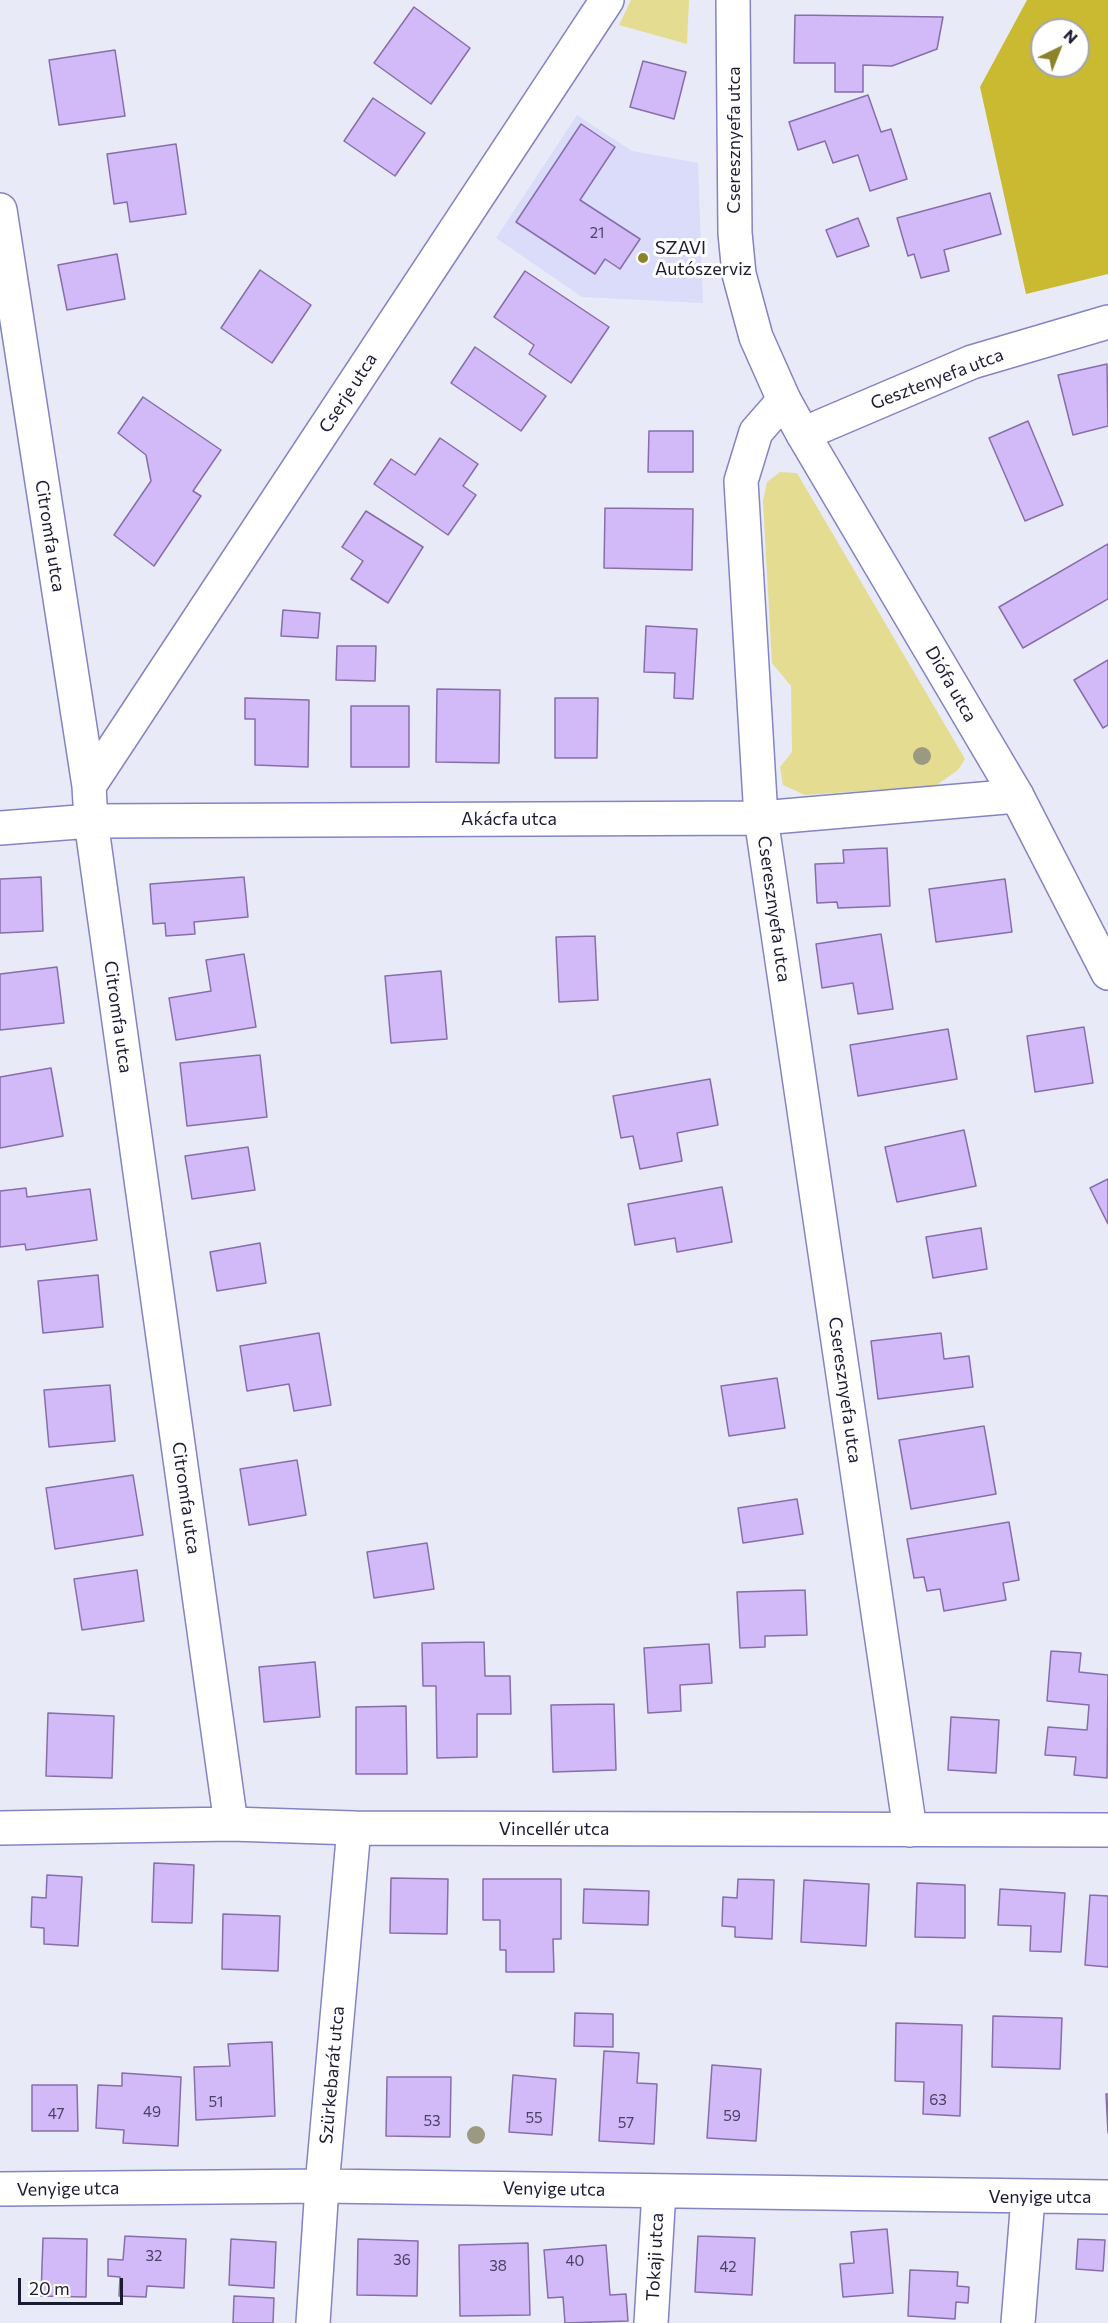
<!DOCTYPE html>
<meta charset="utf-8">
<style>
body{margin:0}
#map{position:relative;width:1108px;height:2323px;overflow:hidden;background:#e9eaf8;font-family:Commissioner,sans-serif}
canvas{display:block}
.north{position:absolute;left:1030px;top:18px;width:60px;height:60px;box-sizing:border-box;background:#fff;border:2px solid #a4a4ae;border-radius:50%;rotate:43deg;font-size:16px;font-weight:700;line-height:24px;text-align:center;color:#1c1b34}
.north::after{content:'';display:block;margin:auto;width:21px;height:27px;background:#8b8229;clip-path:polygon(50% 0,100% 100%,50% 72%,0 100%)}
.scale{position:absolute;left:18px;top:2278px;width:105px;height:27px;box-sizing:border-box;border:3px solid #1c1b34;border-top:0;padding-left:8px;font-size:18px;line-height:21px;white-space:nowrap;color:#1c1b34;-webkit-text-stroke:4px #fff;paint-order:stroke}
</style>
<div id="map">
<canvas width="1108" height="2323"></canvas>
<div class="north">N</div>
<div class="scale">20 m</div>
</div>
<script>
const context = document.querySelector('canvas').getContext('2d');
context.lineJoin = 'round';
function fillPath(path, color) { context.fillStyle = color; context.fill(path, 'evenodd'); }
const poly = rows => new Path2D(rows.map(r => 'M' + r).join(''));
function strokePath(path, color, width, dash) { context.strokeStyle = color; context.lineWidth = width; context.lineCap = dash ? 'butt' : 'round'; context.setLineDash(dash || []); context.stroke(path); }
function write(font, color, halo, rows, align = 'center') {
  context.font = font + ' Commissioner,sans-serif'; context.lineWidth = 6; context.setLineDash([]); context.textBaseline = 'middle'; context.strokeStyle = halo; context.fillStyle = color; for (const [text, x, y, turn = 0] of rows) {
    context.save(); context.translate(x, y); context.rotate((+turn || 0) * Math.PI / 180); context.textAlign = isNaN(turn) ? turn : align; if (halo) context.strokeText(text, 0, 0); context.fillText(text, 0, 0); context.restore();
  }
}
const built = poly([
 [577,115,632,151,698,163,703,303,582,297,496,238]
]);
const green = poly([
 [631,0,689,0,687,44,619,25],
 [780,472,797,473,965,759,958,770,935,786,805,795,783,785,780,767,792,752,791,686,772,663,763,501,767,482]
]);
const forest = poly([
 [1027,0,1108,0,1108,274,1026,294,980,87],
 [1042,30,1078,30,1078,66,1042,66]
]);
const building = poly([
 [414,7,470,48,431,104,374,63,414,7],
 [795,15,943,17,937,49,892,66,863,65,863,92,835,92,835,63,794,63,795,15],
 [115,50,125,116,59,125,49,60,115,50],
 [643,61,686,72,674,119,630,107,643,61],
 [868,95,881,132,891,129,907,179,870,191,858,155,833,163,825,141,798,150,789,122,868,95],
 [373,98,425,133,395,176,344,141,373,98],
 [581,124,615,147,580,200,640,239,620,269,605,259,595,274,516,222,581,124],
 [176,144,186,214,130,222,127,202,114,204,107,154,176,144],
 [990,193,1001,234,944,250,949,271,921,278,914,254,908,256,897,218,990,193],
 [858,218,869,246,837,257,826,230,858,218],
 [117,254,125,299,67,310,58,265,117,254],
 [260,270,311,305,272,363,221,328,260,270],
 [525,271,609,327,571,383,529,354,534,345,494,317,525,271],
 [475,347,546,396,521,431,451,383,475,347],
 [1107,364,1108,426,1073,435,1058,375,1107,364],
 [143,397,221,450,193,491,201,496,154,566,114,535,151,481,146,455,118,433,143,397],
 [1028,421,1063,505,1025,521,989,438,1028,421],
 [649,431,693,431,693,472,648,472,649,431],
 [440,438,478,464,463,486,476,495,448,535,374,484,391,459,415,475,440,438],
 [605,508,693,509,692,570,604,568,605,508],
 [366,511,423,547,388,603,351,579,363,561,342,547,366,511],
 [1108,544,1108,599,1023,648,999,607,1108,544],
 [283,610,320,613,318,638,281,636,283,610],
 [646,626,697,629,693,699,674,698,675,673,644,672,646,626],
 [337,646,376,646,375,681,336,680,337,646],
 [1108,660,1108,725,1103,728,1074,680,1108,660],
 [437,689,500,690,499,763,436,762,437,689],
 [245,698,309,700,308,767,255,765,255,719,245,719,245,698],
 [555,698,598,698,597,758,555,758,555,698],
 [351,706,409,706,409,767,351,767,351,706],
 [887,848,890,906,838,908,837,902,817,903,815,864,844,863,843,850,887,848],
 [41,877,43,931,0,933,0,879,41,877],
 [244,877,248,917,194,922,195,934,166,936,165,923,153,924,150,884,244,877],
 [1005,879,1012,932,936,942,929,889,1005,879],
 [881,934,893,1009,858,1014,853,983,822,988,816,944,881,934],
 [595,936,598,1000,559,1002,556,937,595,936],
 [244,954,256,1027,176,1040,169,998,211,991,206,960,244,954],
 [57,967,64,1023,0,1030,0,974,57,967],
 [441,971,447,1039,391,1043,385,976,441,971],
 [1084,1027,1093,1083,1035,1092,1027,1036,1084,1027],
 [948,1029,957,1079,858,1096,850,1045,948,1029],
 [260,1055,267,1117,187,1126,180,1063,260,1055],
 [51,1068,63,1136,0,1148,0,1077,51,1068],
 [710,1079,718,1125,677,1133,682,1161,640,1169,633,1136,621,1138,613,1096,710,1079],
 [964,1130,976,1186,897,1202,885,1147,964,1130],
 [248,1147,255,1190,192,1199,185,1156,248,1147],
 [1108,1179,1108,1224,1090,1188,1108,1179],
 [722,1187,732,1242,677,1252,675,1238,635,1245,628,1204,722,1187],
 [26,1188,27,1197,90,1189,97,1240,26,1250,25,1244,0,1247,0,1191,26,1188],
 [981,1228,987,1269,933,1278,926,1237,981,1228],
 [260,1243,266,1283,217,1291,210,1252,260,1243],
 [98,1275,103,1327,43,1333,38,1281,98,1275],
 [319,1333,331,1405,294,1411,289,1384,247,1391,240,1346,319,1333],
 [941,1333,944,1359,969,1356,973,1387,878,1399,871,1341,941,1333],
 [777,1378,785,1428,729,1436,721,1386,777,1378],
 [110,1385,115,1441,49,1447,44,1390,110,1385],
 [984,1426,996,1494,911,1509,899,1440,984,1426],
 [297,1460,306,1515,249,1525,240,1469,297,1460],
 [133,1475,143,1535,55,1549,46,1488,133,1475],
 [797,1499,803,1534,743,1543,738,1508,797,1499],
 [1009,1522,1019,1580,1003,1583,1006,1600,944,1611,940,1589,927,1591,924,1577,914,1578,907,1539,1009,1522],
 [427,1543,434,1589,374,1598,367,1552,427,1543],
 [137,1570,144,1621,82,1630,74,1579,137,1570],
 [805,1590,807,1635,765,1636,765,1647,740,1648,737,1592,805,1590],
 [484,1642,485,1676,510,1676,511,1714,477,1714,477,1757,437,1758,436,1686,423,1686,422,1643,484,1642],
 [709,1644,712,1683,680,1685,681,1711,648,1713,644,1648,709,1644],
 [1051,1651,1081,1653,1079,1672,1108,1675,1107,1778,1074,1775,1076,1757,1045,1755,1048,1727,1087,1730,1089,1705,1047,1701,1051,1651],
 [315,1662,320,1717,264,1722,259,1667,315,1662],
 [614,1704,616,1770,553,1772,551,1705,614,1704],
 [406,1706,407,1774,356,1774,356,1707,406,1706],
 [48,1713,114,1716,112,1778,46,1776,48,1713],
 [951,1717,999,1720,996,1773,948,1770,951,1717],
 [154,1863,194,1865,192,1923,152,1922,154,1863],
 [47,1875,82,1877,78,1946,44,1944,44,1928,31,1927,32,1897,46,1898,47,1875],
 [391,1878,448,1879,447,1934,390,1933,391,1878],
 [483,1879,561,1879,561,1939,553,1939,554,1972,506,1972,506,1950,500,1950,500,1920,483,1920,483,1879],
 [738,1879,774,1880,772,1939,735,1937,735,1927,722,1926,723,1897,737,1898,738,1879],
 [804,1880,869,1884,866,1946,801,1942,804,1880],
 [917,1883,965,1885,965,1938,915,1937,917,1883],
 [584,1889,649,1891,648,1925,583,1923,584,1889],
 [1000,1889,1065,1893,1061,1952,1030,1951,1031,1926,998,1925,1000,1889],
 [1090,1895,1108,1896,1108,1967,1085,1965,1090,1895],
 [223,1914,280,1916,278,1971,222,1969,223,1914],
 [575,2013,613,2014,613,2047,574,2046,575,2013],
 [993,2016,1062,2018,1060,2069,992,2067,993,2016],
 [896,2023,962,2025,960,2116,923,2114,924,2082,895,2081,896,2023],
 [272,2042,275,2116,196,2120,194,2067,230,2066,228,2044,272,2042],
 [604,2051,639,2053,637,2083,657,2084,654,2144,599,2141,604,2051],
 [712,2065,761,2069,756,2141,707,2138,712,2065],
 [122,2073,181,2077,178,2146,123,2143,124,2130,96,2128,98,2085,122,2086,122,2073],
 [513,2075,556,2079,552,2135,509,2132,513,2075],
 [387,2077,451,2077,450,2137,386,2136,387,2077],
 [32,2085,77,2085,78,2131,32,2131,32,2085],
 [1106,2094,1108,2094,1108,2133,1106,2094],
 [887,2229,893,2293,843,2297,840,2264,854,2263,851,2232,887,2229],
 [125,2236,186,2239,184,2288,147,2286,146,2297,119,2296,120,2277,108,2276,108,2259,123,2260,125,2236],
 [698,2236,755,2238,752,2295,695,2292,698,2236],
 [43,2238,87,2239,86,2297,41,2296,43,2238],
 [231,2239,276,2242,274,2288,229,2285,231,2239],
 [358,2239,418,2241,417,2296,357,2295,358,2239],
 [1078,2239,1105,2240,1103,2271,1076,2269,1078,2239],
 [528,2243,530,2315,460,2316,459,2245,528,2243],
 [606,2245,610,2295,626,2294,628,2321,565,2323,563,2297,548,2298,544,2250,606,2245],
 [910,2270,958,2272,957,2286,969,2287,968,2303,956,2302,955,2319,908,2316,910,2270],
 [234,2296,274,2298,273,2323,233,2323,234,2296]
]);
const street = poly([
 [0,210,89,786,91,821,231,1824],
 [784,400,756,432,741,481,761,818,910,1830],
 [803,434,972,362,1108,322],
 [89,786,607,0],
 [0,828,91,821,761,818,1017,796],
 [0,1828,231,1824,354,1828,1108,1830],
 [0,2189,322,2186,1108,2197],
 [313,2323,322,2186,354,1828],
 [651,2323,659,2191],
 [1018,2323,1028,2198]
]);
const secondary = poly([
 [733,0,735,233,739,274,756,337,784,400,803,434,1017,796,1108,973]
]);
const trees = [
 [922,756],
 [476,2135]
];
const markers = [
 [643,258,6,"#8b8229"]
];
const numberNames = [
 ["21",597,233],
 ["63",938,2100],
 ["51",216,2102],
 ["49",152,2112],
 ["47",56,2114],
 ["59",732,2116],
 ["55",534,2118],
 ["53",432,2121],
 ["57",626,2123],
 ["32",154,2256],
 ["36",402,2260],
 ["40",575,2261],
 ["38",498,2266],
 ["42",728,2267]
];
const streetNames = [
 ["Cseresznyefa utca",734,140,-90],
 ["Gesztenyefa utca",937,379,-21],
 ["Cserje utca",348,393,-57],
 ["Citromfa utca",50,536,81],
 ["Diófa utca",951,684,60],
 ["Akácfa utca",509,819],
 ["Cseresznyefa utca",774,909,82],
 ["Citromfa utca",118,1017,82],
 ["Cseresznyefa utca",845,1390,82],
 ["Citromfa utca",186,1498,82],
 ["Vincellér utca",554,1829],
 ["Szürkebarát utca",332,2075,-85],
 ["Venyige utca",68,2189,-1],
 ["Venyige utca",554,2189,1],
 ["Venyige utca",1040,2197],
 ["Tokaji utca",655,2257,-87]
];
const poiNames = [
 ["SZAVI",655,248],
 ["Autószerviz",655,269]
];
fillPath(built, '#dadcfa');
fillPath(green, '#e4dc90');
fillPath(forest, '#c9ba31');
fillPath(building, '#d2b9f8');
strokePath(building, '#876eaa', 1.5);
strokePath(street, '#8384c3', 36);
strokePath(secondary, '#8384c3', 36);
strokePath(street, '#fff', 33);
strokePath(secondary, '#fff', 33);
context.fillStyle = '#9c9983';
for (const [x, y] of trees) { context.beginPath(); context.arc(x, y, 9, 0, 2 * Math.PI); context.fill(); }
for (const [x, y, r, color] of markers) { const dot = new Path2D(); dot.arc(x, y, r, 0, 2 * Math.PI); context.fillStyle = color; context.fill(dot); strokePath(dot, '#fff', 2); }
write('15px', '#4a4265', null, numberNames);
write('18px', '#1c1b34', '#fff', streetNames);
write('18px', '#1c1b34', '#fff', poiNames, 'left');
</script>
